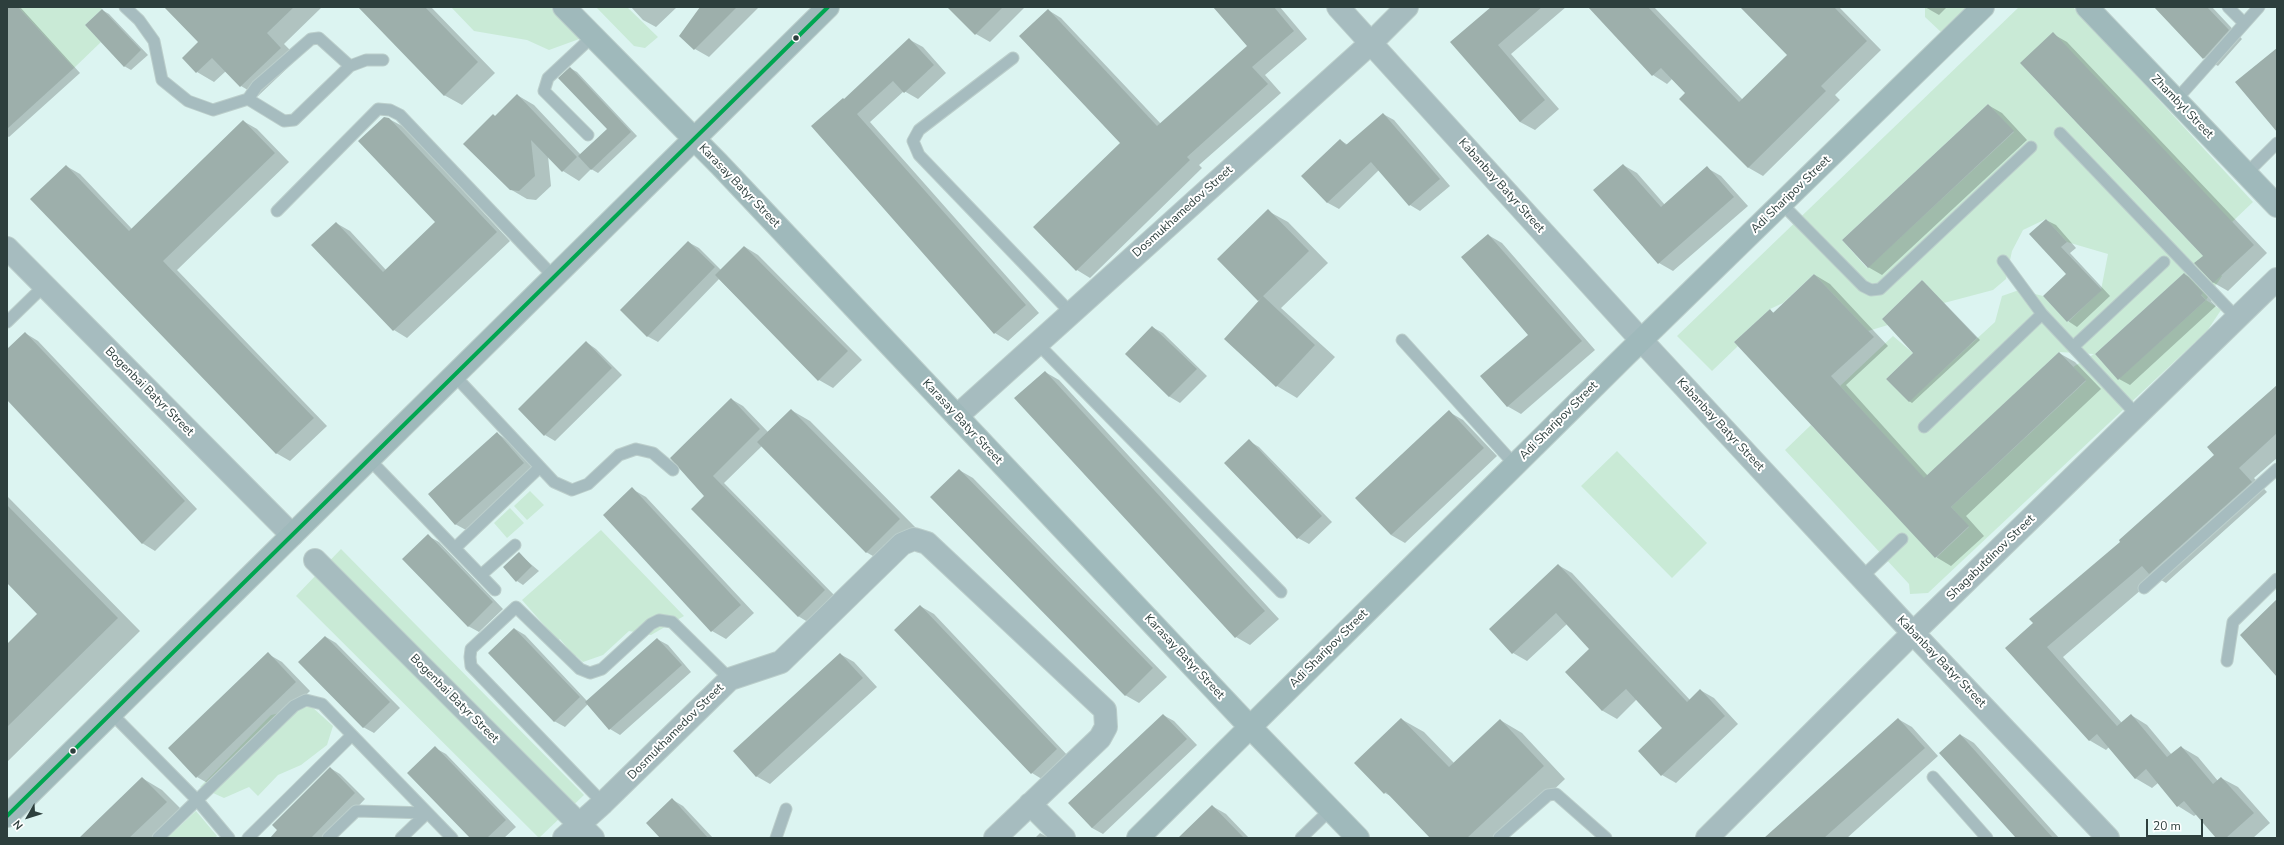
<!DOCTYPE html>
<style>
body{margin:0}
#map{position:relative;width:2284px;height:845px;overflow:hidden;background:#dcf4f1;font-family:"Nunito Sans",sans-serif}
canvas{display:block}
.frame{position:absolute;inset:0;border:8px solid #2d3f3d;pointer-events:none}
.north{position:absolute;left:8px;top:797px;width:40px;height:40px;-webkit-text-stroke:3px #fff;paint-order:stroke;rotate:231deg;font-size:11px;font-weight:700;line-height:16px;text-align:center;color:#2d3f3d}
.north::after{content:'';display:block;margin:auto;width:14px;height:18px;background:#2d3f3d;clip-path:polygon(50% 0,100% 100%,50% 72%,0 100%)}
.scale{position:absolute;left:2146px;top:819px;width:57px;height:18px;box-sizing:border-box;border:2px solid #2d3f3d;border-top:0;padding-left:5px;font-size:12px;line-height:14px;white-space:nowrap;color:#2d3f3d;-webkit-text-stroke:3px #fff;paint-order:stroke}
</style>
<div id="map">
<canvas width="2284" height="845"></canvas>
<div class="frame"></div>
<div class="north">N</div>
<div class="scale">20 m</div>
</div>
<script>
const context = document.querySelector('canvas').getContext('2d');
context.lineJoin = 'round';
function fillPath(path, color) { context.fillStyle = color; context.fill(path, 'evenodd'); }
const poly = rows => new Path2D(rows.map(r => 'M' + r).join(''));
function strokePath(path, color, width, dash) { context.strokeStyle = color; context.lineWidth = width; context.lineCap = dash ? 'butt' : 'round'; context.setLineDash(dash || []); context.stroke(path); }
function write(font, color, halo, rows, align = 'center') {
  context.font = font + ' "Nunito Sans",sans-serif'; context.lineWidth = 4; context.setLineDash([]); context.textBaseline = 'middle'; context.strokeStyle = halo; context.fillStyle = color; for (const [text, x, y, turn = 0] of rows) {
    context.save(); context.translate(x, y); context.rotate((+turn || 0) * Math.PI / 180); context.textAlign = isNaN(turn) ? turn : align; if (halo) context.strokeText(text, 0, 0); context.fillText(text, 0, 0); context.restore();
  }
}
const green = poly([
 [18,7,100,7,102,9,85,25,101,42,74,68],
 [451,7,551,7,582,38,549,50,527,40,474,31],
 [596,7,627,7,658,37,645,48,634,46],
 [1969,7,1942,33,1925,17,1925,7],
 [2019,7,2073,7,2253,202,2232,222,2020,63,2222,276,2206,300,2221,310,2207,331,1928,593,1910,594,1909,584,1785,450,1811,425,1936,558,1969,527,1951,507,2086,381,2073,367,2094,354,2059,352,1924,479,1840,386,1893,336,1913,353,1886,379,1909,401,1995,322,2002,296,2019,290,2043,296,2068,322,2101,290,2108,254,2067,242,2046,219,2023,230,2012,251,2006,279,1993,290,1944,303,1922,280,1882,319,1888,325,1868,331,1814,274,1783,303,1770,309,1734,342,1738,346,1712,371,1677,336],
 [1988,104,2014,132,1867,268,1842,240],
 [2183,274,2206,300,2118,379,2095,354],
 [1617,451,1707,543,1672,578,1581,486],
 [530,491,544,505,527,520,514,506],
 [510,508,524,523,507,538,494,523],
 [601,530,684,616,651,635,629,631,603,655,583,662,576,656,575,657,560,639,558,641,522,600],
 [341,549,584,795,539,838,296,596],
 [311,706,333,726,327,745,301,765,278,775,258,796,249,787,224,798,200,787,271,715],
 [196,811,217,836,215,838,167,838]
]);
const shadow = poly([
 [7,7,20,7,80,73,9,137,7,136],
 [166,7,322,7,284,44,298,58,258,96,241,86,226,71,214,82,197,72,200,42],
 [359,7,431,7,495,73,462,105,444,95],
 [631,7,677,7,656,27,643,20],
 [702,7,759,7,709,57,695,49,680,36],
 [949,7,1025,7,990,42,976,34],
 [1214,7,1280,7,1307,39,1265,75,1281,93,1199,165,1202,168,1090,278,1077,270,1035,227,1122,143,1048,10,1061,18,1161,124,1248,46],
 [1492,7,1566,7,1511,54,1559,109,1535,130,1520,122,1452,42],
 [1589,7,1654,7,1743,100,1788,55,1741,7,1839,7,1881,50,1835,95,1840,100,1763,176,1749,168,1681,99,1687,93,1672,79,1667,84,1653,75],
 [1925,7,1947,7,1939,15],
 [2155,7,2212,7,2242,39,2218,66,2204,58],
 [102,10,109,14,148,55,131,70,124,66],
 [2053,34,2067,42,2267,253,2228,291,2214,283,2196,263,2204,256],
 [910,40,923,47,946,73,918,99,904,91,870,122,1039,313,1008,341,995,333,844,100],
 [570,68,577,72,637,136,598,173,591,169,579,181,563,171,548,156,551,186,536,200,527,199,510,189,496,117,517,95,534,105,581,155,608,129],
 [1988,105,2002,113,2027,140,1882,275,1868,267],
 [1383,114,1394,120,1450,186,1420,211,1410,205,1379,170,1339,209,1328,203,1303,176,1340,140,1348,145],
 [389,119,404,127,510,241,407,338,394,330,336,223,350,231,386,270,436,222],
 [243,121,257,129,289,162,177,270,327,426,290,461,276,453,66,166,80,174,132,229],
 [1623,165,1637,173,1665,205,1707,168,1721,176,1748,206,1673,271,1659,263,1595,190],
 [1268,211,1288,222,1328,263,1281,308,1335,357,1297,398,1277,386,1225,339,1260,301,1258,300],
 [2046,220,2056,225,2076,248,2070,253,2110,296,2077,327,2068,321,2044,296,2067,274],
 [1488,235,1502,243,1595,350,1521,414,1507,406,1529,335],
 [688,242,699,248,721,270,745,247,758,255,862,360,833,388,819,380,719,279,658,342,647,336],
 [2184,274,2195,280,2213,299,2211,301,2216,306,2130,385,2119,379],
 [1815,275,1830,284,1888,346,1846,385,1928,476,2059,353,2075,362,2101,389,1966,516,1984,536,1951,566,1936,557,1736,342,1770,310,1774,313],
 [1923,281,1980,340,1912,403,1909,401],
 [1152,327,1163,333,1207,376,1180,403,1170,397,1126,354],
 [25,333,38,341,197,509,155,551,142,543,7,398,7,351],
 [586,342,596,349,622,375,555,441,545,435],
 [1045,372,1059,380,1279,619,1250,645,1236,637,1016,398],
 [2277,386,2277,458,2254,478,2267,492,2166,583,2156,577,2063,657,2122,723,2131,715,2147,725,2172,755,2181,747,2198,757,2218,781,2221,778,2238,787,2270,823,2253,838,2218,838,2197,814,2194,816,2178,806,2158,783,2152,788,2135,778,2109,747,2106,750,2089,740,2007,648,2215,455],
 [731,399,743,406,768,432,791,410,810,421,918,530,885,563,866,552,762,446,724,483,837,598,811,624,798,616,706,496],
 [1449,412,1463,420,1497,456,1405,543,1391,535],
 [497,433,507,440,534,469,466,530,455,524],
 [1249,441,1259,447,1332,522,1309,544,1298,538,1225,463],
 [959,470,973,478,1167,677,1139,703,1125,695],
 [632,489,646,497,754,613,726,639,712,631],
 [7,496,140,631,7,762,7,646,39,614,7,582],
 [428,536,439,542,503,609,479,632,468,626],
 [519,554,539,571,523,585,517,581],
 [1558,565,1572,573,1690,700,1700,690,1714,698,1738,724,1676,783,1662,775,1664,728,1637,699,1617,719,1603,711,1566,672,1591,649,1567,624,1527,661,1513,653,1490,629],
 [920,606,934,614,1070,758,1045,781,1032,773],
 [515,629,525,635,587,701,657,639,668,645,691,672,620,735,610,729,588,704,565,727,554,721],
 [326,637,336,643,400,708,374,733,363,727],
 [268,654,282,662,310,691,211,785,197,777],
 [840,654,854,662,877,687,770,784,756,776],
 [1163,715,1174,721,1197,745,1103,834,1092,828,1069,803],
 [1401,719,1424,732,1454,763,1500,720,1522,733,1565,779,1503,838,1431,838,1394,798,1385,793],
 [1898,719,1912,727,1938,756,1847,838,1766,838],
 [1961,735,1974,743,2059,838,2017,838],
 [435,748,446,754,516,827,504,838,471,838],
 [330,768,340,774,365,799,328,838,271,838],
 [142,778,162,790,186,814,161,838,81,838],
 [673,800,683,806,713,838,661,838],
 [1212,806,1226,814,1249,838,1179,838],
 [1040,833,1049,838,1035,838]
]);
const building = poly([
 [7,7,18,7,74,68,7,129],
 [164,7,294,7,267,33,281,48,240,87,212,58,196,73,182,58,198,42],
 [358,7,425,7,478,62,444,96],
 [700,7,737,7,694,50,679,36],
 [947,7,1003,7,975,35],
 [1213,7,1274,7,1294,31,1252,67,1268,84,1187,157,1190,160,1076,271,1033,227,1120,143,1019,36,1048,9,1157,126,1247,46],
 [1491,7,1542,7,1498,45,1545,100,1520,122,1450,42],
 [1588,7,1648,7,1739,102,1787,55,1740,7,1834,7,1867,41,1821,86,1826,91,1748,168,1679,99,1685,93,1661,68,1652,76],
 [2154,7,2207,7,2229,30,2203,59],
 [102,9,141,50,124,67,85,25],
 [2053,32,2254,245,2213,283,2194,263,2203,256,2020,63],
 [909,38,934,65,904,93,893,81,857,114,1026,305,994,334,811,126,843,98,844,99],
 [2277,48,2277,132,2235,82],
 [570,67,631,132,591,170,578,156,607,129,558,78],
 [517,94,577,157,562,172,531,140,535,176,519,191,510,190,463,144,493,114,495,116],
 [1988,104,2014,131,1868,268,1842,240],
 [1383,113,1440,179,1409,206,1371,162,1327,203,1301,176,1340,139,1346,145],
 [384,117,389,118,497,232,393,331,311,245,336,222,383,272,435,222,358,141],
 [243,120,275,153,163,261,314,418,276,454,30,199,66,165,129,231],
 [1623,164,1661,207,1707,166,1734,197,1658,264,1593,190],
 [1268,209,1309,251,1258,301,1217,259],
 [2046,219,2067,242,2061,247,2102,290,2067,322,2043,296,2066,274,2029,234],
 [1488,234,1582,341,1507,407,1480,376,1528,335,1461,257],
 [688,241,715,267,647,337,620,310],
 [744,246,848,351,818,381,715,275],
 [2184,273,2203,293,2201,295,2206,300,2118,380,2095,354],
 [1814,274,1874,337,1831,376,1924,478,2059,352,2086,380,1951,507,1969,526,1935,558,1734,342,1770,309,1773,313],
 [1922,280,1977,338,1909,402,1886,379,1913,353,1882,319],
 [1263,296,1315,345,1276,387,1224,339],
 [1152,326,1197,369,1169,397,1125,354],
 [25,332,185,501,142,544,7,400,7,349],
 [586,341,612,368,544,436,518,409],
 [1045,371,1265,611,1235,638,1014,398],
 [2277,385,2277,433,2239,468,2252,482,2149,574,2142,566,2047,647,2117,726,2131,714,2167,757,2181,746,2213,784,2221,777,2254,813,2226,838,2216,838,2184,801,2177,807,2146,769,2135,779,2097,734,2089,741,2005,648,2033,623,2029,619,2120,542,2119,540,2214,455,2207,447],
 [731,398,760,429,713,476,825,590,798,617,691,509,704,496,670,458],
 [791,409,900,519,866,553,757,442],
 [1449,410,1484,448,1391,535,1355,498],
 [497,432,524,463,455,525,428,494],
 [1249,439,1322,516,1297,539,1224,463],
 [959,469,1153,668,1125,696,930,497],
 [632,487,741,605,711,632,603,515],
 [7,505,118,618,7,727,7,644,37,614,7,583],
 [428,534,493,602,468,627,402,559],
 [519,552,532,566,516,582,503,567],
 [1558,564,1687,702,1700,689,1725,716,1661,776,1638,751,1662,728,1626,689,1602,711,1565,672,1589,649,1556,613,1512,654,1489,629],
 [2277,599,2277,677,2240,635],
 [920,605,1057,749,1031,774,894,630],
 [514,628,580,697,554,722,488,653],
 [325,636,390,702,363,728,298,662],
 [657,638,682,665,609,730,585,702],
 [268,652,296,682,196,778,168,748],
 [840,653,863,678,756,777,733,751],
 [1163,714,1187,739,1092,828,1068,803],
 [1401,718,1449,767,1500,719,1544,766,1467,838,1430,838,1386,792,1384,794,1354,763],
 [1898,718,1925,748,1824,838,1764,838],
 [1960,734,2053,838,2016,838,1939,753],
 [435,746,506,820,487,838,470,838,407,773],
 [330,767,355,793,311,838,270,838,277,830,272,825],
 [142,777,167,802,129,838,79,838],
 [672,798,708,838,660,838,646,823],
 [1212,805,1244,838,1178,838]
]);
const lane = poly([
 [125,7,139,20,154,41,162,80,188,101,213,110,248,99,284,121,294,120,350,66,366,60,383,60],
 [2228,7,2244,23],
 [1013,58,919,130,913,141,919,155,1071,313],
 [248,99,257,86,311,39,319,38,350,66],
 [2176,100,2259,7],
 [2060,133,2237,318],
 [588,135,544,91,548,78,593,36],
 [2246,174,2277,143],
 [1782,204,1863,286,1871,290,1880,289,2031,147],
 [277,211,378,109,390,110,400,115,554,277],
 [2003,261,2042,314,2137,415],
 [7,322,44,286],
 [1402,340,1515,465],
 [1037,343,1281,592],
 [2073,347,2164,262],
 [454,375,554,482,572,490,588,484,619,455,636,449,653,453,673,470],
 [1924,427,2042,314],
 [369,459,495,590],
 [455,548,540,467],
 [481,575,515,545],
 [1862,577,1902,539],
 [2144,588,2277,469],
 [2227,661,2233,622,2277,579],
 [111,713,198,801,229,838],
 [1933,777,1987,838],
 [603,803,471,666,470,657,471,649,516,607,580,669,590,673,602,669,651,624,659,620,672,622,730,679],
 [158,838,294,706,306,700,322,704,452,838],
 [248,838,352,735],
 [328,838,356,811,427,813,401,838],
 [776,838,786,809],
 [1301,838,1330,810],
 [1499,838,1548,795,1556,794,1606,838]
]);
const street = poly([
 [1338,7,1642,341,1913,633,2108,838],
 [7,248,292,535],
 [957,416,1371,43,1407,7],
 [315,560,593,838],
 [1030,804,1064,838],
 [564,838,603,803,730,679,781,662,902,544,914,539,927,543,1105,710,1106,727,1100,738,995,838],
 [1707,838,1913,633,2277,279]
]);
const secondary = poly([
 [564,7,719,164,1250,727,1358,838],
 [2087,7,2277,206],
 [7,816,828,7],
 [1138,838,1626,355,1983,7]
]);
const bus1 = poly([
 [7,816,828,7]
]);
const markers = [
 [796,38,3.5,"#2d3f3d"],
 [73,751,3.5,"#2d3f3d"]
];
const streetNames = [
 ["Zhambyl Street",2182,107,46],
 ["Karasay Batyr Street",739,186,46],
 ["Kabanbay Batyr Street",1501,186,48],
 ["Adi Sharipov Street",1791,195,-44],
 ["Dosmukhamedov Street",1183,212,-42],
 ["Bogenbai Batyr Street",149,392,45],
 ["Adi Sharipov Street",1559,421,-45],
 ["Karasay Batyr Street",962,422,47],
 ["Kabanbay Batyr Street",1720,425,47],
 ["Shagabutdinov Street",1991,558,-44],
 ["Adi Sharipov Street",1329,649,-45],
 ["Karasay Batyr Street",1184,657,47],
 ["Kabanbay Batyr Street",1941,662,46],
 ["Bogenbai Batyr Street",454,699,45],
 ["Dosmukhamedov Street",676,732,-45]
];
fillPath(green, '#c9ead6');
fillPath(shadow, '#0003');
fillPath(building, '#9dafab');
strokePath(lane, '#bbcecb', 13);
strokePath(street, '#bbcecb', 24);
strokePath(secondary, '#bbcecb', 24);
strokePath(lane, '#a6bcbf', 11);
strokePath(street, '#a6bcbf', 22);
strokePath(secondary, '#9fb9bb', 22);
strokePath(bus1, '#00a651', 4);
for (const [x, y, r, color] of markers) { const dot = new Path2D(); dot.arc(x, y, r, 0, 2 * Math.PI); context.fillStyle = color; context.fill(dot); strokePath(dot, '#fff', 1.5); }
write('12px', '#2d3f3d', '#fff', streetNames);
</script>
